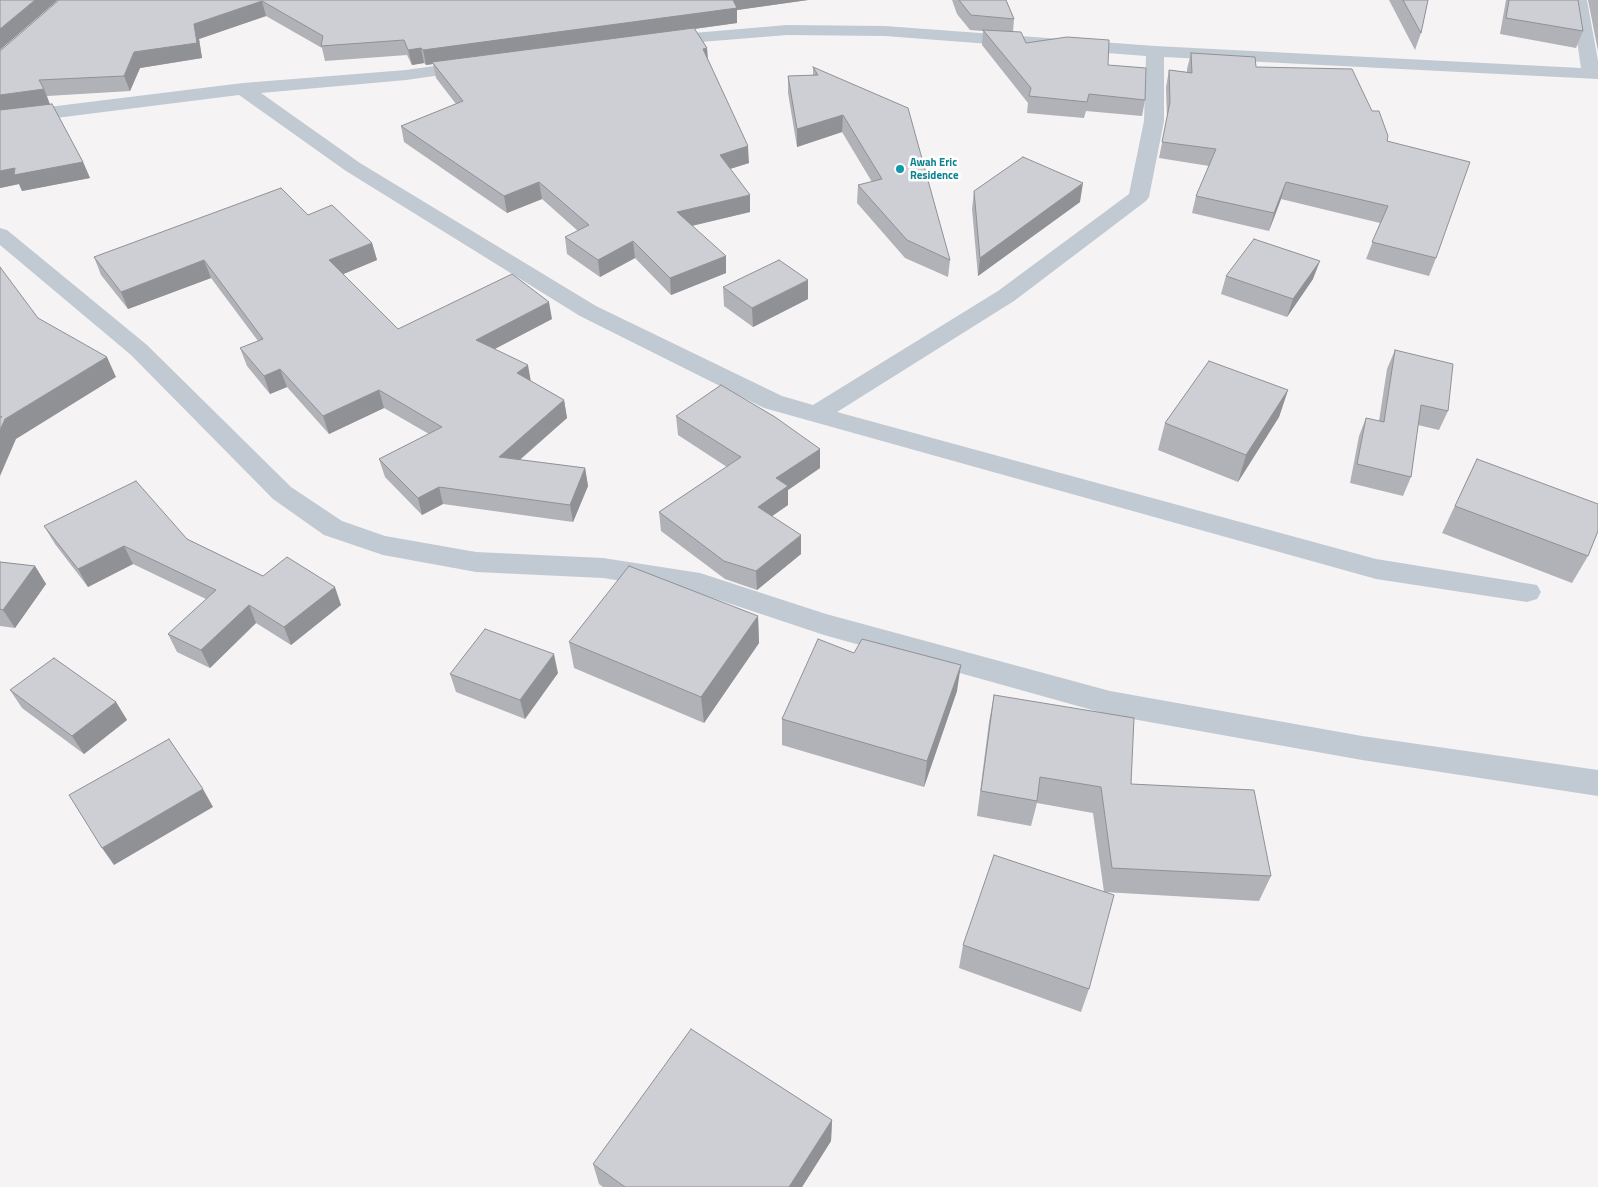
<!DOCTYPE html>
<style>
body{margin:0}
canvas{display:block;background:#f5f3f3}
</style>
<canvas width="1598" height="1187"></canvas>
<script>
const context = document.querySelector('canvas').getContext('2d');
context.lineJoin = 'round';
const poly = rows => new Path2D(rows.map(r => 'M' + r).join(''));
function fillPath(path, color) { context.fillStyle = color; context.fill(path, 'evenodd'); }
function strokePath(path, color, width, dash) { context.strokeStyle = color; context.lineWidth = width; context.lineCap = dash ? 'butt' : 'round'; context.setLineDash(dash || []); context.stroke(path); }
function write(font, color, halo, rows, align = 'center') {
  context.font = font + ' "Titillium Web",sans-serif'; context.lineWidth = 5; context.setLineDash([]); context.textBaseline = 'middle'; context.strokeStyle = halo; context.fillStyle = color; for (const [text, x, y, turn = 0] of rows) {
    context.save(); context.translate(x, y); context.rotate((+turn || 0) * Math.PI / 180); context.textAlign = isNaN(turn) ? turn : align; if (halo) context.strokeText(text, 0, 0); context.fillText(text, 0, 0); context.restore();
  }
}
const street = poly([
 [1571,0,1587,0,1598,61,1598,79,1164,57,1164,121,1149,197,1146,201,1014,301,837,412,1376,559,1537,585,1541,592,1537,599,1527,602,1376,579,764,408,580,316,346,171,239,95,0,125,0,113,243,83,406,70,470,61,476,62,479,66,476,70,470,71,406,80,261,93,360,163,596,306,782,396,813,405,998,291,1129,194,1144,121,1146,56,885,36,787,35,664,45,658,44,655,40,658,36,787,25,885,26,1155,46,1581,68,1571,0],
 [0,228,7,230,147,345,291,487,342,521,385,536,476,552,603,558,700,573,826,614,1110,691,1362,736,1598,770,1598,796,1362,760,1110,715,824,635,698,593,603,578,476,572,383,555,324,535,273,499,131,355,0,245,0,228]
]);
const wall = poly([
 [59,0,808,0,737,10,737,23,695,29,707,48,708,59,749,163,730,169,750,195,750,212,692,226,726,256,726,273,671,295,635,258,600,277,567,254,565,237,578,231,542,199,507,213,404,142,401,126,456,104,436,78,433,64,426,65,424,63,412,65,407,55,325,61,322,48,266,16,199,39,202,58,140,68,130,91,47,96,50,104,83,162,90,178,22,191,19,184,0,188,0,51],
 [952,0,1006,0,1014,19,1013,32,1026,43,1108,65,1145,100,1142,116,1086,111,1084,118,1027,113,1028,103,982,45,983,31,970,30,957,14],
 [1389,0,1428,0,1421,33,1415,50],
 [1506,0,1578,0,1583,31,1576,48,1500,34],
 [1588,0,1598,0,1598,51],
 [1191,53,1256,67,1372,111,1387,141,1436,258,1429,276,1366,259,1380,223,1281,199,1269,231,1192,213,1196,196,1209,166,1159,158,1167,118,1166,87,1169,70,1187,72,1187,69],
 [813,67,950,260,948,277,905,258,857,203,858,185,872,182,842,132,797,147,788,93,788,76,813,75],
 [974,191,1080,202,978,276,972,209],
 [308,215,372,243,377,260,343,274,398,329,552,319,495,349,531,381,564,400,567,418,520,460,585,468,588,486,573,522,443,504,422,515,385,477,379,459,429,434,384,408,329,434,287,387,270,394,247,366,240,348,258,341,211,278,128,309,101,275,94,257],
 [1226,276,1313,279,1287,317,1221,294],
 [723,287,808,299,753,327,724,306],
 [1395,350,1448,411,1439,430,1418,425,1411,477,1403,496,1350,483,1359,436,1366,418,1379,421,1387,369],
 [1288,390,1279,417,1238,482,1158,450,1165,423],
 [676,416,820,468,788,490,788,505,772,516,801,554,757,590,725,579,661,531,659,512,727,467,678,435],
 [1477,459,1588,556,1572,583,1442,533],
 [44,526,187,539,263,576,341,605,291,645,256,623,210,668,177,652,168,634,206,599,133,564,88,587,55,544],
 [0,562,35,566,46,584,15,628,0,626],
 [758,616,759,643,704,723,574,668,569,642],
 [854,653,957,691,924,787,782,745,782,719],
 [558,673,525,719,456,692,450,674],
 [10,690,116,702,127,720,84,754,22,708],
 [994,695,1131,784,1271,876,1259,901,1104,892,1089,989,1081,1012,959,968,963,945,1104,892,1093,813,1037,803,1031,826,977,816,989,722],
 [832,1120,831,1141,802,1187,603,1187,599,1184,593,1164]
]);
const shadedWall = poly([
 [35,0,58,0,0,50,0,29],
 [731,0,808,0,737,10,737,23,434,64,432,62,433,64,426,65,423,50],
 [262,1,266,16,199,39,202,58,140,68,130,91,124,76,134,52,194,24],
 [421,48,424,63,412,65,408,50],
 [707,48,708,64,703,49],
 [44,89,50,105,0,112,0,95],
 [843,115,842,132,797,147,797,129],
 [748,146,749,163,720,172,720,155],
 [83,162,90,178,22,191,19,184,0,188,0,171,15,168],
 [539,182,542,199,507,213,504,196],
 [1286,182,1281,199,1269,231,1274,213],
 [1083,183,1080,202,978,276,980,258],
 [750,195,750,212,678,229,677,212],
 [633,241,635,258,600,277,598,260],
 [372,243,377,260,334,278,329,260],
 [726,256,726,273,671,295,670,278],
 [204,260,211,278,128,309,121,292],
 [1320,261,1313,279,1287,317,1293,299],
 [808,280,808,299,753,327,752,308],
 [549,302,552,319,479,357,476,340],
 [107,357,116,377,16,439,0,476,0,430,5,419],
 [528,365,531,382,517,373],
 [280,369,287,387,270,394,264,376],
 [379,390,384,408,329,434,323,416],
 [1288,390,1279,417,1238,482,1246,455],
 [564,400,567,418,502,475,499,457],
 [820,449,820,468,788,490,788,505,758,526,758,507,776,478],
 [585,468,588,486,573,522,570,505],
 [439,487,443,504,422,515,418,498],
 [801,535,801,554,757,590,756,571],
 [124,546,133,564,88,587,78,569],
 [35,566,46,584,15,628,3,610],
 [335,587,341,605,291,645,284,627],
 [249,605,256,623,210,668,201,650],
 [758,616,759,643,704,723,701,697],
 [554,654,558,673,525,719,520,700],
 [961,665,957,691,924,787,927,761],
 [116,702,127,720,84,754,72,736],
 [203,789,213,807,114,865,102,848],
 [832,1120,831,1141,802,1187,789,1187]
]);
const building = poly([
 [0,0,35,0,0,29,0,0],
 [59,0,733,0,737,8,423,50,421,48,408,50,404,40,321,46,323,36,262,1,194,24,197,43,134,52,124,76,39,80,44,89,0,95,0,51,59,0],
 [959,0,1006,0,1014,19,971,15,959,0],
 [1403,0,1428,0,1421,33,1403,0],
 [1509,0,1578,0,1583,31,1506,18,1509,0],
 [694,28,707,48,703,49,748,146,720,155,750,195,677,212,726,256,670,278,633,241,598,260,565,237,589,225,539,182,504,196,401,126,463,101,432,62,694,28],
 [983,30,1021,32,1026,43,1067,37,1109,40,1108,65,1146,68,1145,100,1089,94,1087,102,1029,96,1031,88,983,30],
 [1191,53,1255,57,1256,67,1352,69,1372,111,1379,111,1388,136,1387,141,1470,162,1436,258,1372,242,1388,206,1286,182,1274,213,1196,196,1216,149,1162,142,1170,102,1169,70,1192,73,1191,53],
 [813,67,908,108,950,260,907,240,858,185,882,179,843,115,797,129,788,76,818,75,813,67],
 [52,104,83,162,14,175,15,168,0,171,0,110,52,104],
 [1023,157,1083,183,980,258,974,191,1023,157],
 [281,188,308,215,332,205,372,243,329,260,398,329,512,274,549,302,476,340,528,365,517,373,564,400,499,457,585,468,570,505,439,487,418,498,379,459,442,427,379,390,323,416,280,369,264,376,240,348,263,339,204,260,121,292,94,257,281,188],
 [1254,239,1320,261,1293,299,1226,276,1254,239],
 [779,260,808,280,752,308,723,287,779,260],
 [0,267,38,318,107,357,5,419,0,430,0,417,2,417,0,416,0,267],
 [1395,350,1453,364,1448,411,1421,405,1411,477,1357,464,1366,418,1384,422,1395,350],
 [1209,361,1288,390,1246,455,1165,423,1209,361],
 [721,385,775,417,820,449,776,478,788,486,758,507,801,535,756,571,724,561,659,512,741,457,676,416,721,385],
 [1477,459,1598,504,1598,531,1588,556,1455,506,1477,459],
 [136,481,187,539,263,576,287,557,335,587,284,627,249,605,201,650,168,634,216,590,124,546,78,569,44,526,136,481],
 [0,562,35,566,3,610,0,609,0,562],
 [629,566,758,616,701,697,569,642,629,566],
 [485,629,554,654,520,700,450,674,485,629],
 [818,639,854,653,862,639,961,665,927,761,782,719,818,639],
 [54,658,116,702,72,736,10,690,54,658],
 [994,695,1134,718,1131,784,1254,790,1271,876,1112,868,1101,787,1040,777,1037,801,981,791,994,695],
 [169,739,203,789,102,848,69,795,169,739],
 [994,855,1114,895,1089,989,963,945,994,855],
 [691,1029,832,1120,789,1187,625,1187,593,1164,691,1029]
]);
const markers = [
 [900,169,5,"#0f9aa8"]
];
const farCulturenames = [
 ["Awah Eric",910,163],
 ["Residence",910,176]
];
fillPath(street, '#c1cad2');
fillPath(wall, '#b0b2b7');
fillPath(shadedWall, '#909195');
fillPath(building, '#cdcfd5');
strokePath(building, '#909195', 1);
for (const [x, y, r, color] of markers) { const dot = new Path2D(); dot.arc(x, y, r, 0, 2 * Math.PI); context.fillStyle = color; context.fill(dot); strokePath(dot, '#fff', 2); }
write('bold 11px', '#0d838f', '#fff', farCulturenames, 'left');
</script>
